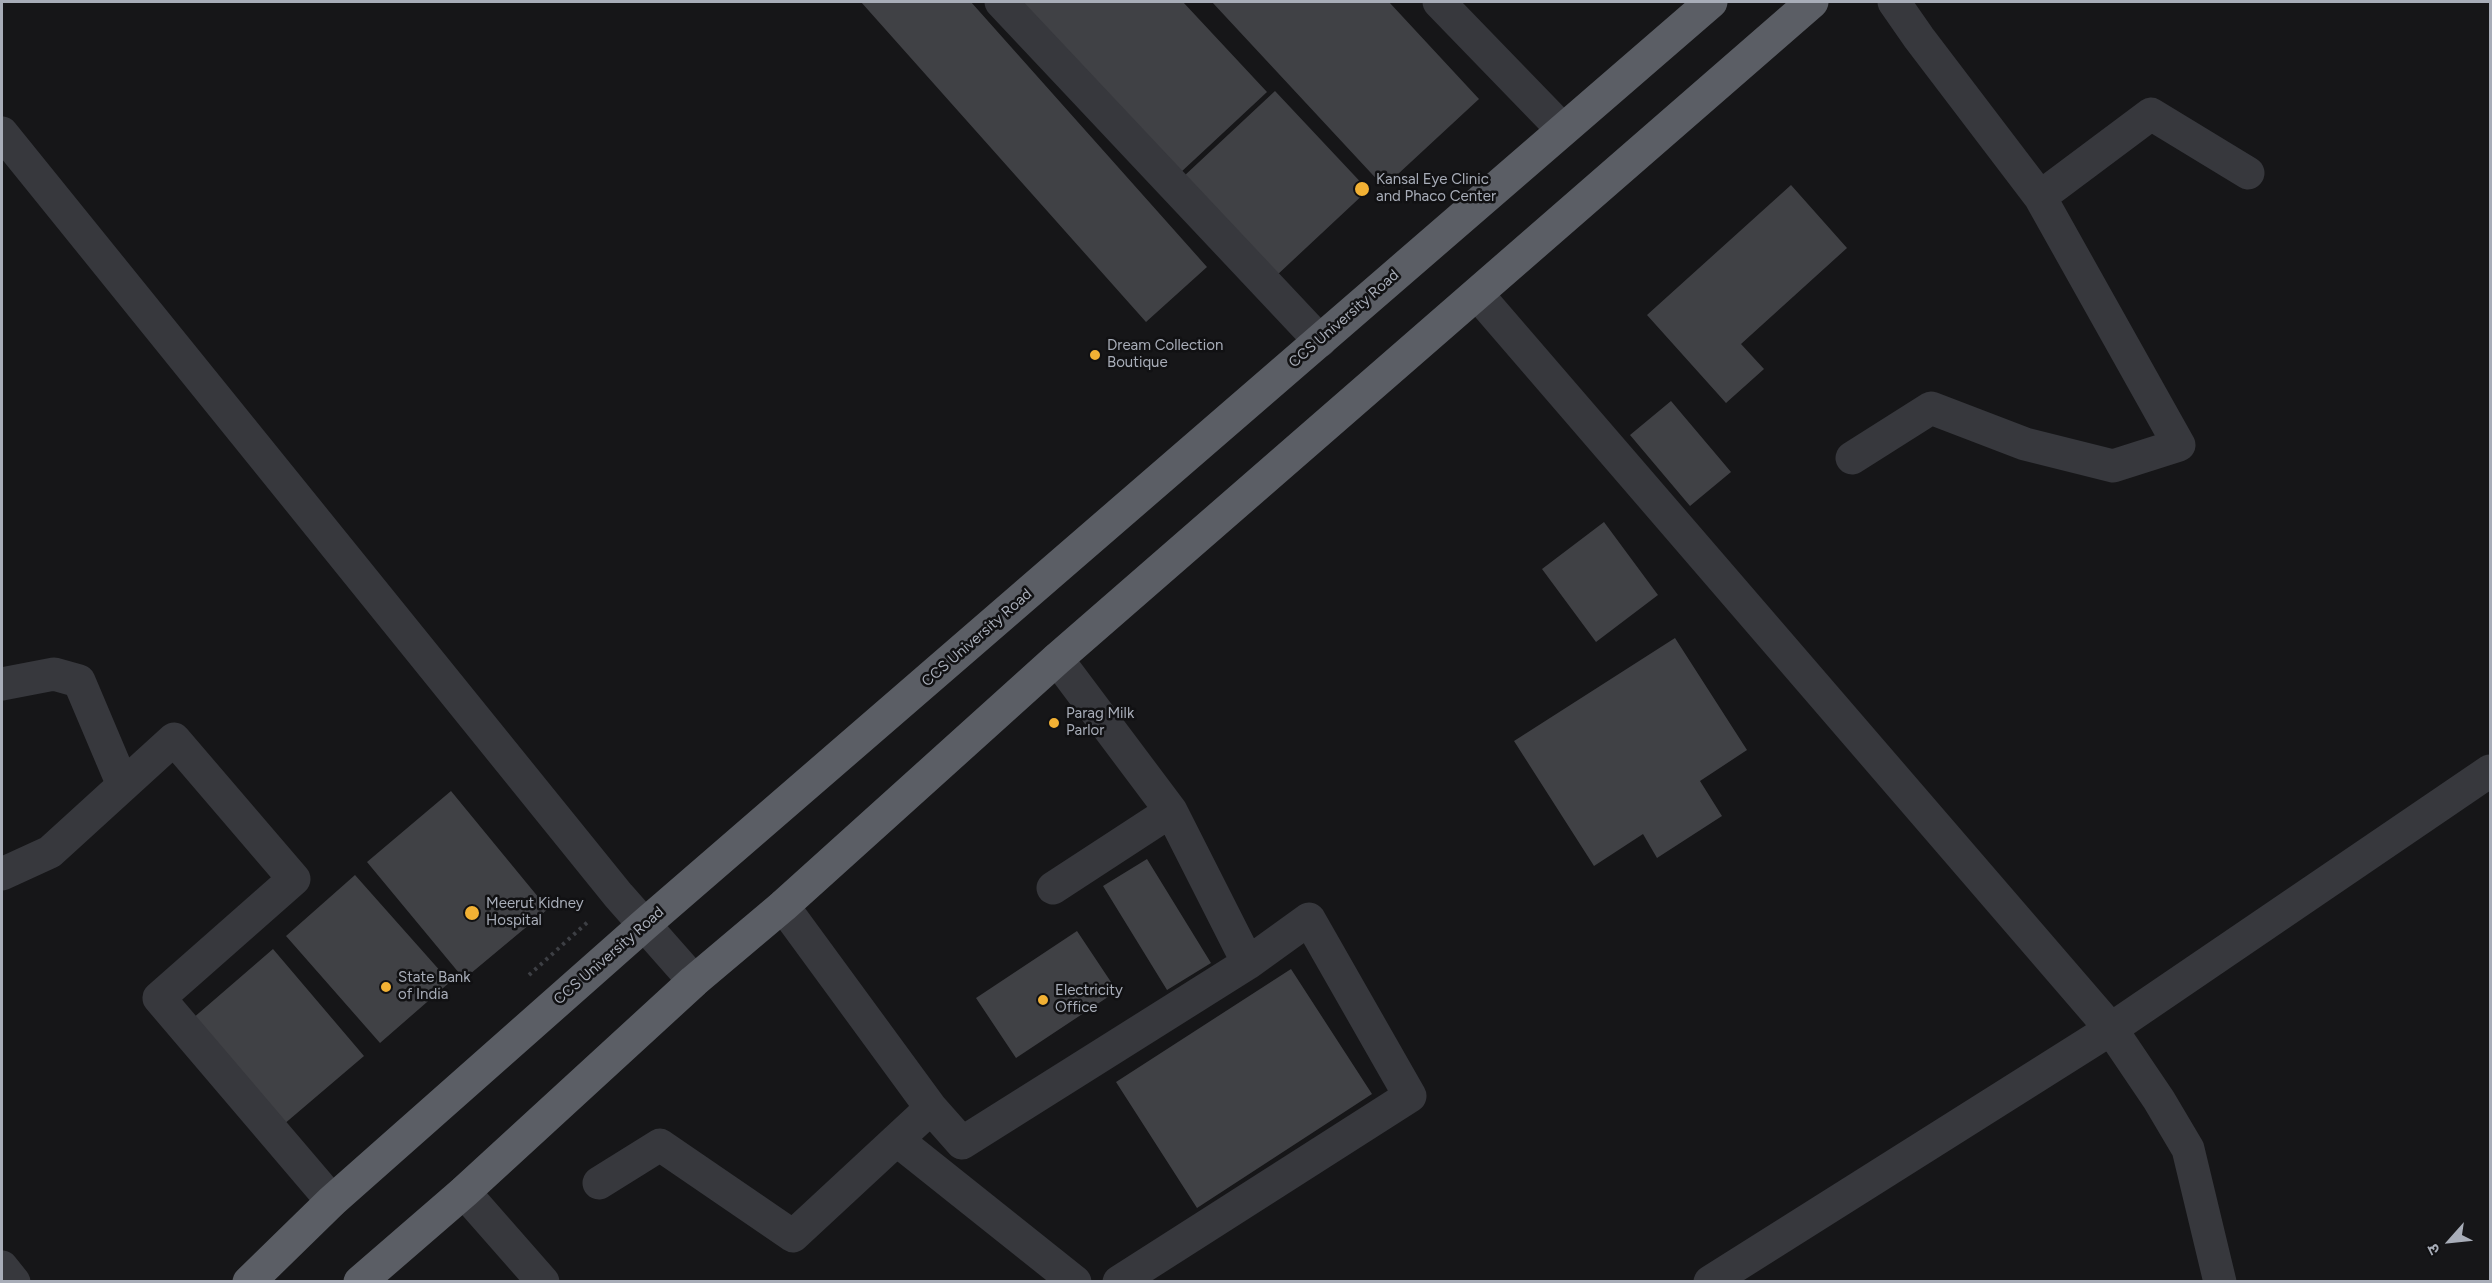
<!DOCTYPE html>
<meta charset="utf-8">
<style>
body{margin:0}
#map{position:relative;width:2492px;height:1283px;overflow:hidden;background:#161618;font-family:Figtree,"Noto Sans Devanagari",sans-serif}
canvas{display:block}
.frame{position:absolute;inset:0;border:3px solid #a8adb8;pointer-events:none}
.north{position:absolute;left:2420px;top:1211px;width:60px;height:60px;-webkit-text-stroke:4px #111113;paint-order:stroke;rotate:243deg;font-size:16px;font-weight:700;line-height:24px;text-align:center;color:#a8adb8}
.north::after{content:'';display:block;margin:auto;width:21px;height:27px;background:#a8adb8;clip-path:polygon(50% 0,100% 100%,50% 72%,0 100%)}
</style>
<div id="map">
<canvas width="2492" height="1283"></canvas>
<div class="frame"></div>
<div class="north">उ</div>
</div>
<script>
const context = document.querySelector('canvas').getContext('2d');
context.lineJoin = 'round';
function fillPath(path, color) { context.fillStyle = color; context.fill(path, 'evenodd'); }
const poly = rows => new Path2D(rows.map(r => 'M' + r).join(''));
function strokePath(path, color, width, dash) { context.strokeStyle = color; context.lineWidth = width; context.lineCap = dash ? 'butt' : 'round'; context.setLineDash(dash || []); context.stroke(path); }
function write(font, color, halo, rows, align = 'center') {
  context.font = font + ' Figtree,sans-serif'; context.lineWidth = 5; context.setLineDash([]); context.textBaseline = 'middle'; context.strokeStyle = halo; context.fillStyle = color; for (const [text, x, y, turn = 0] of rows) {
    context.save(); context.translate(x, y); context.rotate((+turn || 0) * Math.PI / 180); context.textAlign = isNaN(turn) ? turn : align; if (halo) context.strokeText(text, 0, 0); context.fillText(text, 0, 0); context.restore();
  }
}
const building = poly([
 [861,2,971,2,1207,267,1146,322],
 [1020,2,1183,2,1267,92,1180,173],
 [1212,2,1389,2,1479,99,1384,187],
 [1275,91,1368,190,1276,276,1183,177],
 [1791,185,1847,248,1741,344,1764,369,1726,403,1647,315],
 [1671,401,1731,472,1690,506,1630,435],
 [1604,522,1658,595,1596,642,1542,569],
 [1675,638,1747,750,1700,781,1722,816,1657,858,1643,834,1594,866,1514,741],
 [451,791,548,909,464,979,367,862],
 [1147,859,1211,963,1167,990,1103,886],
 [355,875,450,982,380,1043,286,936],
 [1077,931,1117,991,1016,1058,976,998],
 [273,949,364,1056,283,1125,192,1019],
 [1291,969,1372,1094,1197,1208,1116,1082]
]);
const path = poly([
 [529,975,590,920]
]);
const minor = poly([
 [1001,2,1320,341],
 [1439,2,1562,129],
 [2,133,619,896,694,981],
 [2040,197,2151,114,2248,173],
 [1478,295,2111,1029,2159,1100,2188,1149,2220,1282],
 [1852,458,1931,408,2025,444,2113,466,2179,445,2040,197,1919,38,1894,2],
 [1057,659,1171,811,1248,963,1309,919,1410,1096,1119,1282],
 [2,684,54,674,79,681,123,785],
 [2,874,50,852,174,739,294,879,159,998,332,1201],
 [1053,888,1171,811],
 [931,1108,962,1143,1248,963],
 [897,1140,1075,1282],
 [599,1183,660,1145,793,1236,931,1108,783,906],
 [464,1192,543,1282],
 [2,1267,14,1282],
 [1710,1282,2111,1029,2490,771]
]);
const trunk = poly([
 [249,1282,332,1201,644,925,1711,2],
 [360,1282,464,1192,694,981,783,906,1057,659,1812,2]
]);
const markers = [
 [1362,189,8,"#f2b134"],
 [1095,355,6,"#f2b134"],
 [1054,723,6,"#f2b134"],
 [472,913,8,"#f2b134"],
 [386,987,6,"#f2b134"],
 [1043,1000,6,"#f2b134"]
];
const poiNames = [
 ["Kansal Eye Clinic",1376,180],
 ["and Phaco Center",1376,197],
 ["Dream Collection",1107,346],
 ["Boutique",1107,363],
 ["Parag Milk",1066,714],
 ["Parlor",1066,731],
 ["Meerut Kidney",486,904],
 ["Hospital",486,921],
 ["State Bank",398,978],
 ["of India",398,995],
 ["Electricity",1055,991],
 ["Office",1055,1008]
];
const streetNames = [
 ["CCS University Road",1344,319,-41],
 ["CCS University Road",977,638,-41],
 ["CCS University Road",609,956,-41]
];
fillPath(building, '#404145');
strokePath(path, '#3d3f44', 4, [3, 4.5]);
strokePath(minor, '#37383d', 33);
strokePath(trunk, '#5b5e65', 33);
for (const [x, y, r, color] of markers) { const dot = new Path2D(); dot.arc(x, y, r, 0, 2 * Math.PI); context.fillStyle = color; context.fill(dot); strokePath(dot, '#111113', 2); }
write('15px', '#a8adb8', '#111113', poiNames, 'left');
write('15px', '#a8adb8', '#111113', streetNames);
</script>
